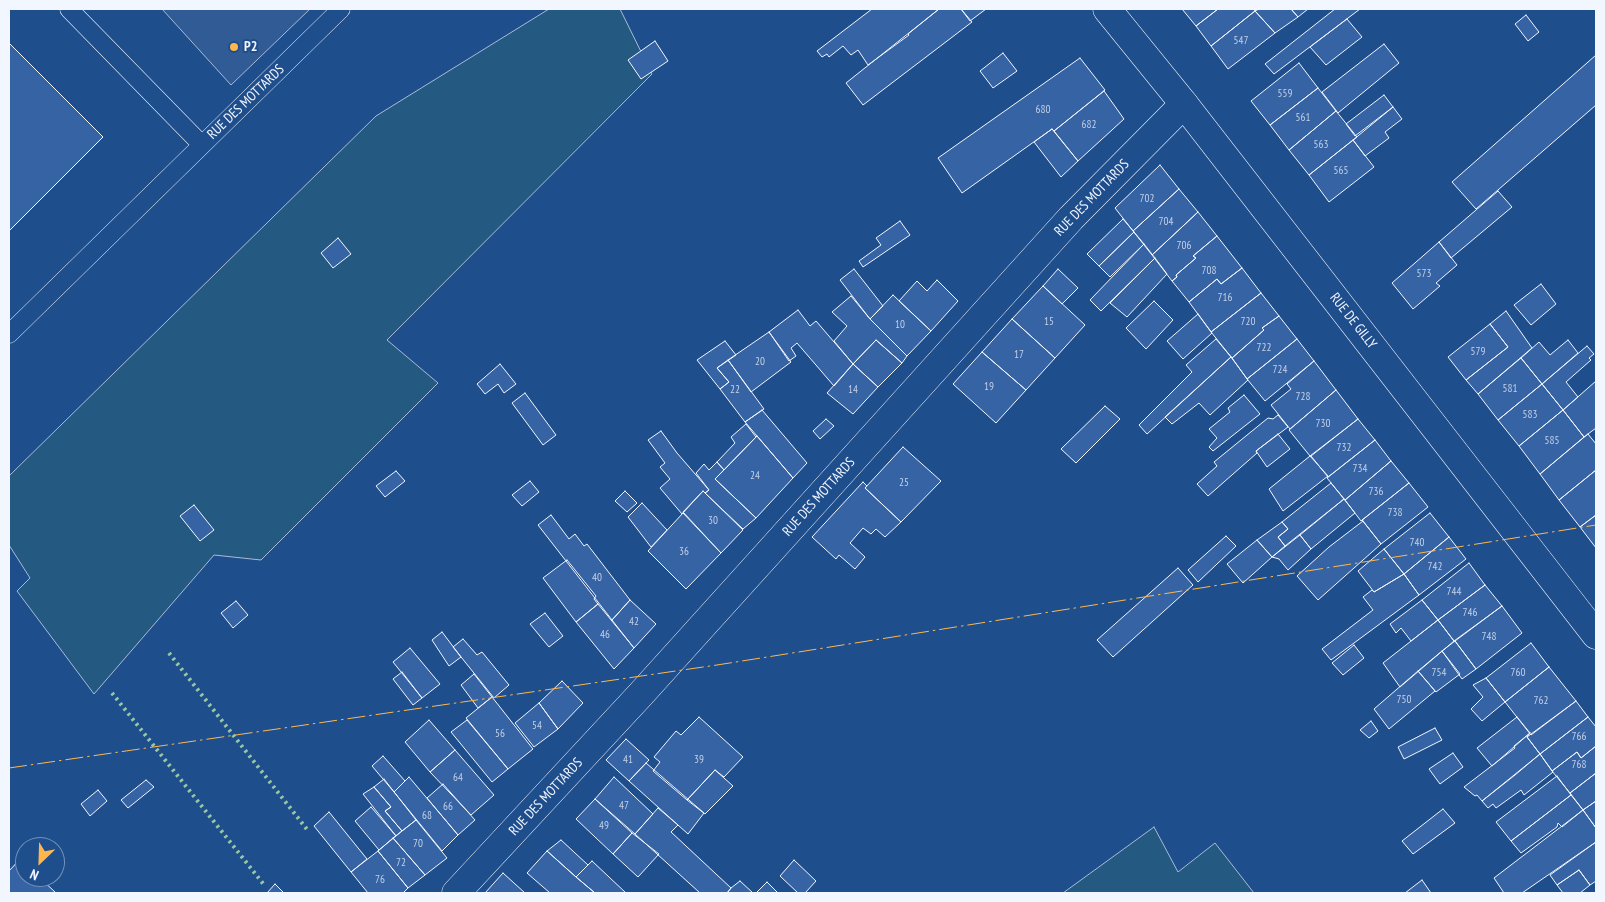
<!DOCTYPE html>
<style>
body{margin:0}
#map{position:relative;width:1605px;height:902px;overflow:hidden;background:#1f4e8c;font-family:"PT Sans Narrow",sans-serif}
canvas{display:block}
.frame{position:absolute;inset:0;border:10px solid #f2f6ff;pointer-events:none}
.north{position:absolute;left:15px;top:837px;width:50px;height:50px;box-sizing:border-box;background:#1f4e8c;border:1px solid #7391ba;border-radius:50%;rotate:204deg;font-size:14px;font-weight:700;line-height:20px;text-align:center;color:#f2f6ff}
.north::after{content:'';display:block;margin:auto;width:18px;height:22px;background:#ffb74d;clip-path:polygon(50% 0,100% 100%,50% 72%,0 100%)}
</style>
<div id="map">
<canvas width="1605" height="902"></canvas>
<div class="frame"></div>
<div class="north">N</div>
</div>
<script>
const context = document.querySelector('canvas').getContext('2d');
context.lineJoin = 'round';
function fillPath(path, color) { context.fillStyle = color; context.fill(path, 'evenodd'); }
const poly = rows => new Path2D(rows.map(r => 'M' + r).join(''));
function strokePath(path, color, width, dash) { context.strokeStyle = color; context.lineWidth = width; context.lineCap = dash ? 'butt' : 'round'; context.setLineDash(dash || []); context.stroke(path); }
function write(font, color, halo, rows, align = 'center') {
  context.font = font + ' "PT Sans Narrow",sans-serif'; context.lineWidth = 4; context.setLineDash([]); context.textBaseline = 'middle'; context.strokeStyle = halo; context.fillStyle = color; for (const [text, x, y, turn = 0] of rows) {
    context.save(); context.translate(x, y); context.rotate((+turn || 0) * Math.PI / 180); context.textAlign = isNaN(turn) ? turn : align; if (halo) context.strokeText(text, 0, 0); context.fillText(text, 0, 0); context.restore();
  }
}
const green = poly([
 [549,9,620,9,652,74,387,340,438,383,261,560,214,555,94,694,17,591,30,578,9,545,9,476,376,116,549,9],
 [1154,827,1178,872,1215,843,1254,893,1063,893,1154,827]
]);
const parking = poly([
 [162,9,310,9,231,85,162,9]
]);
const building = poly([
 [872,9,939,9,908,34,909,35,868,65,858,50,851,55,843,46,829,57,827,54,822,57,817,51,872,9],
 [939,9,961,9,972,22,863,105,846,83,939,9],
 [961,9,986,9,970,21,961,9],
 [1182,9,1218,9,1196,26,1182,9],
 [1218,9,1254,9,1255,11,1211,46,1196,26,1218,9],
 [1259,9,1291,9,1298,17,1275,33,1255,11,1259,9],
 [1291,9,1308,9,1298,17,1291,9],
 [1335,9,1360,9,1274,74,1265,64,1335,9],
 [1255,11,1275,33,1228,69,1211,46,1255,11],
 [1526,15,1539,32,1528,41,1515,24,1526,15],
 [1347,19,1362,37,1326,65,1310,47,1347,19],
 [655,41,668,61,641,79,628,60,655,41],
 [9,43,103,137,9,231,9,43],
 [1384,44,1399,63,1338,113,1322,92,1384,44],
 [1003,53,1017,71,993,88,980,71,1003,53],
 [1596,55,1596,105,1476,209,1452,182,1596,55],
 [1080,58,1105,90,1054,131,1052,129,962,193,938,158,1080,58],
 [1299,63,1318,88,1270,125,1251,101,1299,63],
 [1318,88,1336,111,1289,150,1270,125,1318,88],
 [1104,91,1124,119,1078,161,1054,131,1104,91],
 [1384,95,1393,107,1355,136,1346,124,1384,95],
 [1393,107,1402,119,1385,132,1389,138,1365,156,1353,140,1393,107],
 [1336,111,1357,137,1309,175,1289,150,1336,111],
 [1052,129,1078,161,1061,177,1034,142,1052,129],
 [1353,140,1374,167,1329,202,1309,175,1353,140],
 [1160,165,1179,189,1133,231,1115,208,1160,165],
 [1179,189,1198,212,1152,255,1133,231,1179,189],
 [1498,191,1512,207,1451,258,1439,242,1498,191],
 [1198,212,1217,236,1193,256,1196,258,1176,275,1177,277,1172,281,1152,255,1198,212],
 [1123,219,1134,232,1099,266,1087,254,1123,219],
 [900,221,910,235,863,267,859,261,881,245,876,238,900,221],
 [1134,232,1144,244,1110,277,1099,266,1134,232],
 [1217,236,1242,268,1221,284,1217,279,1189,302,1172,281,1177,277,1176,275,1196,258,1193,256,1217,236],
 [338,238,351,254,333,268,321,253,338,238],
 [1439,242,1457,265,1436,283,1440,286,1413,309,1392,283,1439,242],
 [1144,244,1155,258,1101,311,1090,300,1144,244],
 [1155,258,1167,274,1127,317,1110,303,1155,258],
 [1242,268,1261,293,1211,332,1189,302,1217,279,1221,284,1242,268],
 [854,269,883,306,870,319,840,280,854,269],
 [1058,269,1078,288,1062,304,1043,286,1058,269],
 [937,280,958,301,931,331,899,301,917,281,927,291,937,280],
 [1541,284,1556,304,1531,325,1514,305,1541,284],
 [1043,286,1085,325,1055,358,1012,319,1043,286],
 [1261,293,1279,316,1262,328,1264,330,1232,358,1211,332,1261,293],
 [893,295,931,331,907,356,870,319,893,295],
 [851,296,870,319,907,356,902,363,876,340,853,364,834,341,847,326,832,312,851,296],
 [1154,301,1173,320,1146,349,1126,328,1154,301],
 [798,310,810,326,816,321,853,364,834,386,797,343,791,348,796,356,789,361,769,332,798,310],
 [1506,311,1532,348,1478,394,1466,380,1508,347,1490,324,1506,311],
 [1198,314,1212,333,1183,359,1167,341,1198,314],
 [1279,316,1297,339,1247,379,1232,358,1264,330,1262,328,1279,316],
 [1012,319,1055,358,1026,390,982,352,1012,319],
 [1490,324,1508,347,1466,380,1448,357,1490,324],
 [769,332,791,362,751,392,728,360,769,332],
 [1216,339,1231,357,1147,434,1139,425,1192,372,1186,365,1216,339],
 [1297,339,1314,361,1265,401,1247,379,1297,339],
 [876,340,902,363,878,387,853,364,876,340],
 [1568,340,1578,353,1542,384,1521,358,1539,342,1550,355,1568,340],
 [725,341,736,355,717,368,729,382,720,389,697,360,725,341],
 [1587,346,1594,354,1589,358,1591,360,1566,382,1578,397,1563,410,1542,384,1587,346],
 [982,352,1026,390,996,423,953,384,982,352],
 [1231,357,1248,380,1210,415,1199,403,1172,424,1165,417,1231,357],
 [1521,358,1542,384,1498,420,1478,394,1521,358],
 [728,360,764,409,745,422,720,389,729,382,717,368,728,360],
 [1314,361,1336,390,1290,429,1271,405,1291,389,1287,384,1314,361],
 [500,364,516,384,504,393,498,384,485,394,477,384,500,364],
 [853,364,878,387,853,414,827,393,853,364],
 [1596,381,1596,428,1584,437,1563,410,1596,381],
 [1542,384,1563,410,1519,446,1498,420,1542,384],
 [1336,390,1358,419,1310,456,1289,430,1336,390],
 [525,393,556,435,543,445,512,403,525,393],
 [1244,395,1260,414,1213,451,1209,447,1217,438,1209,429,1230,412,1228,408,1244,395],
 [1105,406,1120,419,1076,463,1061,449,1105,406],
 [762,410,807,463,793,478,745,422,762,410],
 [1563,410,1584,437,1540,474,1519,446,1563,410],
 [1278,415,1288,427,1256,451,1257,453,1208,496,1197,484,1217,466,1214,462,1268,418,1273,419,1278,415],
 [826,419,834,426,820,439,813,431,826,419],
 [1358,419,1375,440,1328,477,1311,456,1358,419],
 [746,424,756,437,724,470,717,462,735,443,731,437,746,424],
 [661,431,677,453,709,490,705,493,703,491,682,514,660,488,670,479,660,467,665,463,648,440,661,431],
 [1278,434,1290,449,1267,467,1256,451,1278,434],
 [1588,434,1596,444,1596,470,1559,500,1540,474,1588,434],
 [757,436,793,478,756,518,715,479,757,436],
 [1375,440,1391,461,1345,500,1327,478,1375,440],
 [903,447,941,481,901,522,865,488,903,447],
 [1310,456,1328,476,1283,511,1269,489,1310,456],
 [1391,461,1409,483,1361,521,1345,500,1391,461],
 [717,462,724,470,715,479,756,518,743,529,705,493,709,490,696,473,704,464,709,470,717,462],
 [1596,470,1596,515,1580,527,1559,500,1596,470],
 [396,471,405,481,385,497,376,486,396,471],
 [530,481,539,492,522,506,512,495,530,481],
 [863,482,867,486,865,488,901,522,885,537,876,529,871,534,863,528,850,543,865,557,855,569,839,555,836,559,812,537,863,482],
 [1331,483,1344,499,1285,546,1278,537,1288,529,1282,522,1331,483],
 [1409,483,1428,507,1381,544,1362,520,1409,483],
 [625,491,637,503,627,512,615,501,625,491],
 [703,491,743,530,721,553,683,512,703,491],
 [1344,499,1355,513,1311,549,1300,535,1344,499],
 [642,503,667,530,651,547,628,517,642,503],
 [194,505,214,530,200,541,180,516,194,505],
 [683,513,721,553,686,589,648,551,683,513],
 [1430,513,1449,537,1404,574,1384,549,1430,513],
 [551,515,569,539,575,534,584,546,587,544,630,600,612,620,538,525,551,515],
 [1596,515,1596,548,1580,527,1596,515],
 [1363,521,1381,544,1318,600,1297,576,1329,547,1363,521],
 [1282,522,1288,529,1278,537,1285,546,1272,557,1257,540,1282,522],
 [1300,535,1311,549,1288,570,1279,559,1272,557,1300,535],
 [1226,536,1236,546,1198,582,1188,570,1226,536],
 [1449,537,1466,559,1419,595,1404,574,1449,537],
 [1257,540,1272,557,1243,583,1227,564,1257,540],
 [1384,549,1404,574,1374,592,1358,571,1384,549],
 [567,560,596,596,594,599,598,604,576,622,543,578,567,560],
 [1469,563,1485,585,1438,620,1422,600,1469,563],
 [1178,568,1193,585,1113,657,1097,640,1178,568],
 [1404,574,1419,595,1331,660,1322,649,1373,610,1363,597,1372,590,1374,592,1404,574],
 [1485,585,1502,606,1454,641,1438,620,1485,585],
 [630,600,656,624,634,648,612,620,630,600],
 [1422,600,1438,620,1411,641,1401,628,1396,633,1390,624,1422,600],
 [236,601,248,615,233,628,221,613,236,601],
 [598,604,634,648,614,669,576,622,598,604],
 [1502,606,1522,633,1476,669,1455,641,1502,606],
 [545,613,563,636,549,647,530,624,545,613],
 [1438,620,1454,641,1400,687,1383,663,1438,620],
 [442,632,461,657,449,666,432,640,442,632],
 [463,639,477,655,482,652,509,685,494,698,453,647,463,639],
 [1455,641,1476,669,1462,679,1442,651,1455,641],
 [1531,643,1549,667,1505,702,1486,678,1531,643],
 [1354,645,1364,658,1343,675,1332,663,1354,645],
 [410,648,440,684,422,698,393,662,410,648],
 [1442,651,1460,674,1436,692,1418,671,1442,651],
 [1549,667,1576,701,1531,735,1505,702,1549,667],
 [1418,671,1435,691,1389,729,1374,709,1418,671],
 [402,672,422,698,413,705,393,679,402,672],
 [474,674,492,697,478,708,461,685,474,674],
 [1486,678,1505,702,1482,721,1471,709,1483,697,1473,685,1486,678],
 [562,681,583,703,558,729,539,703,562,681],
 [492,697,533,749,508,769,466,718,492,697],
 [1576,701,1588,717,1540,754,1527,737,1576,701],
 [539,703,558,729,534,747,515,723,539,703],
 [699,717,743,757,724,777,715,770,687,800,653,771,660,762,654,757,676,731,681,735,699,717],
 [1517,717,1530,733,1492,766,1477,748,1517,717],
 [1588,717,1596,727,1596,746,1581,758,1577,752,1552,771,1540,754,1588,717],
 [429,720,455,750,430,772,405,742,429,720],
 [467,720,508,769,492,782,451,732,467,720],
 [1371,721,1378,731,1369,738,1360,730,1371,721],
 [1435,728,1442,740,1404,759,1398,747,1435,728],
 [1530,733,1527,737,1540,754,1515,775,1482,801,1477,795,1475,796,1464,787,1515,748,1514,746,1530,733],
 [626,739,649,760,629,781,606,760,626,739],
 [1596,746,1596,773,1570,793,1552,771,1577,752,1581,758,1596,746],
 [455,750,494,795,471,815,430,772,455,750],
 [1453,753,1463,767,1440,784,1429,769,1453,753],
 [1540,754,1553,772,1524,795,1521,790,1496,808,1493,804,1488,808,1482,801,1540,754],
 [383,756,405,781,394,792,372,766,383,756],
 [646,763,704,813,688,834,629,781,646,763],
 [715,770,733,786,705,814,687,800,715,770],
 [1596,773,1596,801,1583,810,1570,793,1596,773],
 [1557,776,1571,795,1511,841,1496,822,1557,776],
 [409,777,458,835,442,851,394,792,409,777],
 [614,777,653,814,635,834,595,799,614,777],
 [384,779,416,820,402,831,385,811,391,807,374,787,384,779],
 [146,780,154,787,128,808,121,800,146,780],
 [443,784,475,820,458,835,427,798,443,784],
 [374,787,391,807,385,811,402,831,396,836,363,794,374,787],
 [98,790,107,801,90,816,81,804,98,790],
 [1571,795,1583,810,1562,827,1558,823,1557,827,1521,853,1511,841,1571,795],
 [595,799,632,833,613,854,576,819,595,799],
 [1596,801,1596,828,1583,810,1596,801],
 [371,807,396,836,379,850,355,821,371,807],
 [658,808,678,825,671,832,731,888,727,893,700,893,635,834,658,808],
 [1443,809,1455,823,1413,854,1402,841,1443,809],
 [1583,810,1596,828,1596,842,1522,893,1504,893,1494,878,1583,810],
 [329,812,367,859,351,872,314,826,329,812],
 [416,820,447,858,425,875,393,838,416,820],
 [632,833,659,854,638,877,613,854,632,833],
 [393,838,425,875,408,888,378,851,393,838],
 [561,840,588,865,576,877,547,851,561,840],
 [1596,842,1596,881,1590,885,1579,870,1557,885,1550,875,1596,842],
 [378,851,408,888,403,893,368,893,351,872,378,851],
 [547,851,576,877,595,893,550,893,527,873,547,851],
 [21,858,25,863,25,877,39,877,56,893,9,893,9,871,21,858],
 [794,860,816,881,805,893,798,893,780,876,794,860],
 [592,861,626,893,595,893,576,877,592,861],
 [1579,870,1590,885,1580,893,1563,893,1557,885,1579,870],
 [503,873,525,893,485,893,503,873],
 [1422,880,1431,893,1405,893,1422,880],
 [740,881,753,893,727,893,731,888,740,881],
 [767,882,778,893,756,893,767,882],
 [275,884,284,893,267,893,275,884]
]);
const service = poly([
 [69,9,202,145],
 [9,334,341,9]
]);
const minor = poly([
 [456,893,641,694,1071,218,1184,104]
]);
const primary = poly([
 [1107,9,1184,104,1596,635]
]);
const hedge = poly([
 [169,653,309,832],
 [112,693,265,886]
]);
const power = poly([
 [9,768,717,665,1596,525]
]);
const markers = [
 [234,47,5,"#ffb74d"]
];
const numberNames = [
 ["547",1241,41],
 ["559",1285,94],
 ["680",1043,110],
 ["561",1303,118],
 ["682",1089,125],
 ["563",1321,145],
 ["565",1341,171],
 ["702",1147,199],
 ["704",1166,222],
 ["706",1184,246],
 ["708",1209,271],
 ["573",1424,274],
 ["716",1225,298],
 ["15",1049,322],
 ["720",1248,322],
 ["10",900,325],
 ["722",1264,348],
 ["579",1478,352],
 ["17",1019,355],
 ["20",760,362],
 ["724",1280,370],
 ["19",989,387],
 ["581",1510,389],
 ["22",735,390],
 ["14",853,390],
 ["728",1303,397],
 ["583",1530,415],
 ["730",1323,424],
 ["585",1552,441],
 ["732",1344,448],
 ["734",1360,469],
 ["24",755,476],
 ["25",904,483],
 ["736",1376,492],
 ["738",1395,513],
 ["30",713,521],
 ["740",1417,543],
 ["36",684,552],
 ["742",1435,567],
 ["40",597,578],
 ["744",1454,592],
 ["746",1470,613],
 ["42",634,622],
 ["46",605,635],
 ["748",1489,637],
 ["754",1439,673],
 ["760",1518,673],
 ["750",1404,700],
 ["762",1541,701],
 ["54",537,726],
 ["56",500,734],
 ["766",1579,737],
 ["41",628,760],
 ["39",699,760],
 ["768",1579,765],
 ["64",458,778],
 ["47",624,806],
 ["66",448,807],
 ["68",427,816],
 ["49",604,826],
 ["70",418,844],
 ["72",401,863],
 ["76",380,880]
];
const poiNames = [
 ["P2",244,47]
];
const streetNames = [
 ["RUE DES MOTTARDS",246,102,-44],
 ["RUE DES MOTTARDS",1092,198,-46],
 ["RUE DE GILLY",1353,321,52],
 ["RUE DES MOTTARDS",819,497,-48],
 ["RUE DES MOTTARDS",546,797,-47]
];
fillPath(green, '#245a82');
strokePath(green, '#a8bbd7', 1);
fillPath(parking, '#305b95');
strokePath(parking, '#a8bbd7', 1);
fillPath(building, '#3563a3');
strokePath(building, '#f2f6ff', 1);
strokePath(service, '#f2f6ff', 19);
strokePath(minor, '#f2f6ff', 29);
strokePath(primary, '#f2f6ff', 29);
strokePath(service, '#1f4e8c', 18);
strokePath(minor, '#1f4e8c', 28);
strokePath(primary, '#1f4e8c', 28);
strokePath(hedge, '#97c8a6', 4, [2.5, 4]);
strokePath(power, '#ffb74d', 1, [18, 4, 2.5, 4]);
for (const [x, y, r, color] of markers) { const dot = new Path2D(); dot.arc(x, y, r, 0, 2 * Math.PI); context.fillStyle = color; context.fill(dot); strokePath(dot, '#1f4e8c', 2); }
write('11px', '#c3d1e8', null, numberNames);
write('bold 14px', '#f2f6ff', '#1f4e8c', poiNames, 'left');
write('14px', '#f2f6ff', '#1f4e8c', streetNames);
</script>
